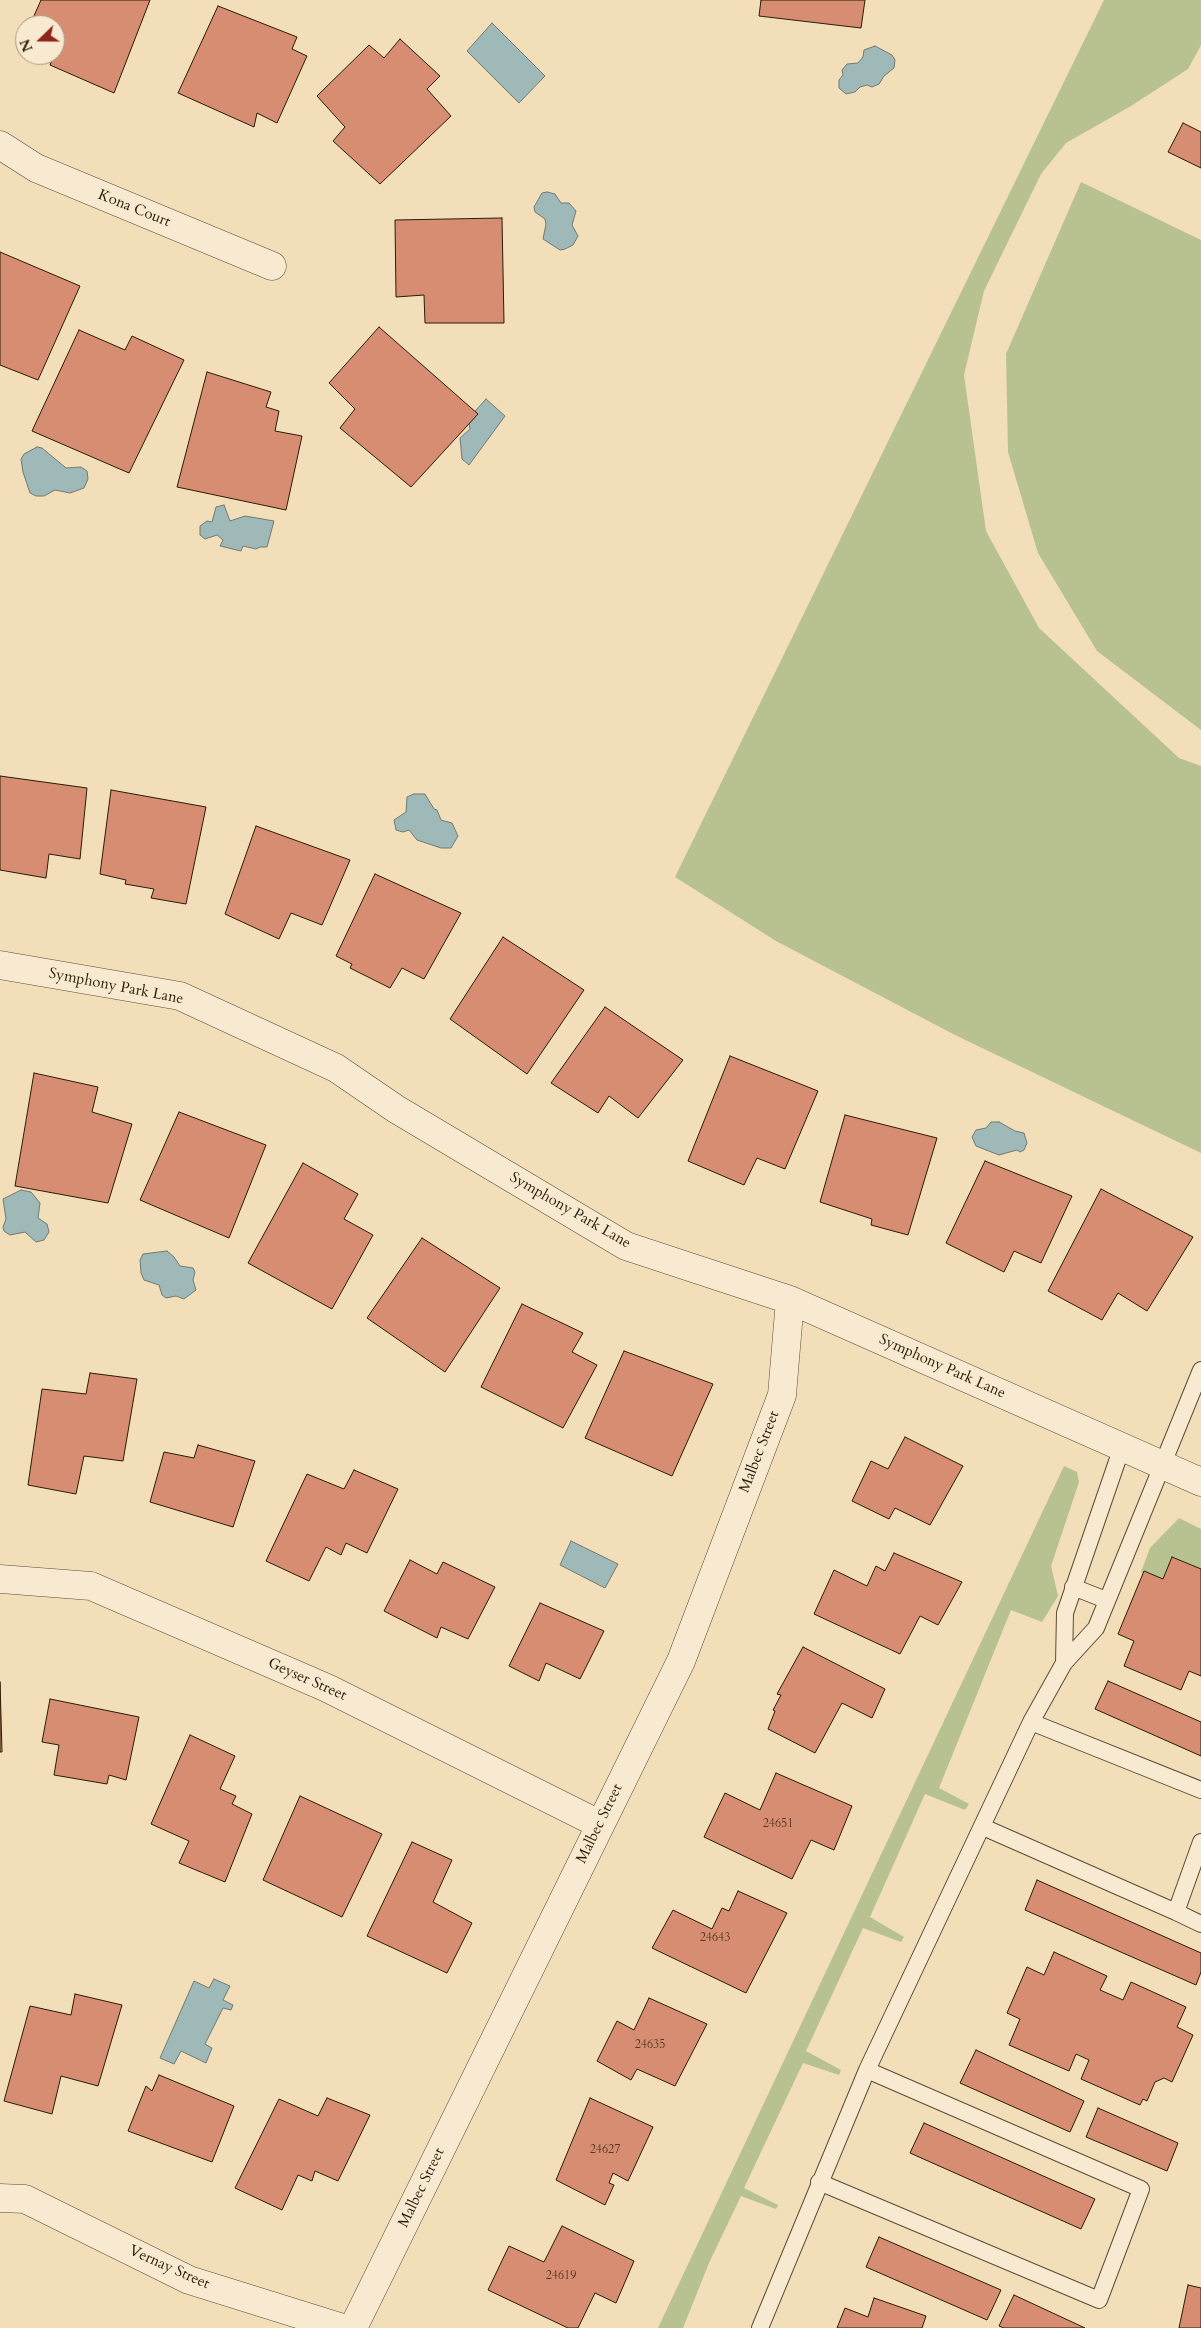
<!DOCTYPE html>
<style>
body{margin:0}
#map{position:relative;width:1201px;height:2328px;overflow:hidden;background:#f2deb8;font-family:Cardo,serif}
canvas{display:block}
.north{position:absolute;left:15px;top:15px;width:50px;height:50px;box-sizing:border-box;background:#f7ead1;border:1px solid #a59780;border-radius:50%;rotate:248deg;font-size:14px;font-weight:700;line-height:20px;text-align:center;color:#2a1b07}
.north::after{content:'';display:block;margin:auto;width:18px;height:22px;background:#8f2418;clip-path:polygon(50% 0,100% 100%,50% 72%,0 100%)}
</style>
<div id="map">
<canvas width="1201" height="2328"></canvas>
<div class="north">N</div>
</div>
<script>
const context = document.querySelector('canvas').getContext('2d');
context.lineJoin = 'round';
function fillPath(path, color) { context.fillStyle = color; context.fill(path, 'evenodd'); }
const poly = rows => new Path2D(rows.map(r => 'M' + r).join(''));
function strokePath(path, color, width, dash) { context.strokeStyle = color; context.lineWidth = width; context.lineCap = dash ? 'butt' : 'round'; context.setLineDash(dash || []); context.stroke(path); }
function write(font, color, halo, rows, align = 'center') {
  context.font = font + ' Cardo,serif'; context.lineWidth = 4; context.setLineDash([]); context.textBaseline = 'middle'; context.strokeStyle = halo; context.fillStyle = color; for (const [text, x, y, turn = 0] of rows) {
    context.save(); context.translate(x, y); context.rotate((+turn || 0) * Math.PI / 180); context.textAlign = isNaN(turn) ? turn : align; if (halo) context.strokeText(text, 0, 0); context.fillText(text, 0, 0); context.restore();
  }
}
const green = poly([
 [1104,0,1201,0,1201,45,1188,69,1131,106,1066,143,1041,174,984,291,964,375,986,531,1039,628,1179,758,1201,766,1201,1153,955,1035,776,941,675,877],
 [1081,182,1201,240,1201,730,1097,651,1038,553,1008,452,1006,354],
 [1064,1466,1077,1472,1079,1482,1051,1566,1058,1596,1042,1622,1011,1610,939,1788,969,1804,965,1810,925,1794,870,1917,904,1937,901,1942,863,1928,806,2051,841,2070,839,2075,803,2063,744,2188,778,2205,776,2209,741,2196,709,2263,683,2328,658,2328],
 [1179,1518,1201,1529,1201,1569,1173,1557,1163,1580,1141,1572,1150,1548]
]);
const water = poly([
 [492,23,545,76,519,103,467,51,492,23],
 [875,46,892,55,895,60,894,68,884,76,879,84,872,87,867,85,860,87,855,92,846,94,839,88,839,80,843,75,842,70,847,64,858,63,863,57,864,50,875,46],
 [547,192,555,194,561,203,569,203,576,211,572,225,578,236,573,245,565,249,560,250,543,239,546,224,545,219,535,212,534,207,542,193,547,192],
 [486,399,505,416,469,465,462,459,460,438,470,429,468,419,486,399],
 [37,447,42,448,66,468,81,467,87,471,88,479,84,488,70,493,55,490,44,496,36,496,30,493,23,472,21,459,24,454,37,447],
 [224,505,230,521,245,516,274,521,267,547,260,547,256,549,243,546,241,551,220,546,223,540,217,535,205,539,200,535,200,526,207,521,212,522,216,507,224,505],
 [414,794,425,794,434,809,437,810,441,820,452,823,458,836,451,848,441,848,417,840,409,830,403,832,396,830,394,820,406,812,407,797,414,794],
 [999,1122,1015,1131,1024,1133,1027,1143,1024,1150,1020,1152,1017,1150,999,1155,976,1146,972,1137,976,1130,986,1128,991,1122,999,1122],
 [21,1190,31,1192,40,1203,38,1218,47,1224,49,1232,44,1240,36,1242,25,1232,10,1235,4,1231,3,1227,6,1219,3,1199,21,1190],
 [167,1251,174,1257,180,1266,193,1268,195,1272,193,1280,196,1290,184,1299,176,1296,166,1298,162,1295,159,1285,144,1280,141,1273,140,1260,143,1254,167,1251],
 [571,1541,618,1564,605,1588,560,1565,571,1541],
 [214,1979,230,1986,223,2000,233,2005,231,2010,223,2008,205,2044,212,2048,206,2063,181,2051,174,2064,160,2058,194,1981,209,1988,214,1979]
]);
const building = poly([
 [41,0,150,0,114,93,50,65,59,43,55,41,55,25,30,25,41,0],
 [761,0,865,0,861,28,759,16,761,0],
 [218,6,297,37,292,49,307,56,277,123,257,113,254,127,178,93,218,6],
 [400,39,440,76,427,89,451,116,380,184,333,141,345,127,317,96,369,45,384,58,400,39],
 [1183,123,1201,132,1201,168,1168,152,1183,123],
 [502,218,504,323,425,323,424,295,396,297,395,220,502,218],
 [0,252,80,286,38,380,0,365,0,252],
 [379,327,478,414,411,487,340,428,355,409,329,383,379,327],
 [79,330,125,350,132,336,184,360,129,473,32,431,79,330],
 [207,372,271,392,266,407,279,411,275,431,302,436,286,510,177,487,207,372],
 [0,776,87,788,80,859,49,854,46,878,0,870,0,776],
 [111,790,206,807,186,904,151,898,154,889,125,884,126,880,100,874,111,790],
 [256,826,350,860,322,925,291,913,279,939,225,914,256,826],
 [375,874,461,913,424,979,402,968,390,988,350,968,352,964,336,956,375,874],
 [503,937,584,990,527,1074,450,1019,503,937],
 [605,1007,683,1060,638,1118,609,1096,598,1113,551,1083,605,1007],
 [730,1056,818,1091,785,1169,757,1158,744,1185,688,1161,730,1056],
 [34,1073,98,1087,92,1112,132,1124,108,1203,15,1186,34,1073],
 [179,1112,266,1145,229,1238,140,1200,179,1112],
 [845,1115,937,1138,908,1235,871,1225,872,1219,820,1202,845,1115],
 [985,1161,1072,1196,1041,1263,1014,1251,1004,1272,946,1243,985,1161],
 [303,1163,358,1194,344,1219,373,1235,332,1309,248,1263,303,1163],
 [1101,1189,1193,1237,1147,1311,1118,1293,1102,1320,1048,1291,1101,1189],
 [422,1238,500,1288,445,1372,367,1318,422,1238],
 [522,1304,583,1333,572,1352,597,1365,563,1428,481,1387,522,1304],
 [624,1351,713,1384,672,1476,585,1438,624,1351],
 [90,1373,137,1379,123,1461,84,1456,76,1494,28,1485,42,1389,86,1394,90,1373],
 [905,1437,963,1466,930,1525,895,1508,889,1519,852,1501,871,1461,888,1469,905,1437],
 [198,1445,255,1461,233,1527,150,1502,164,1452,194,1458,198,1445],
 [354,1470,398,1489,367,1553,346,1543,341,1555,326,1547,309,1581,266,1561,307,1474,344,1489,354,1470],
 [894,1553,962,1582,938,1625,920,1616,900,1654,814,1614,834,1570,867,1586,876,1566,885,1571,894,1553],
 [1172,1557,1201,1569,1201,1676,1189,1671,1181,1690,1124,1666,1134,1641,1118,1634,1144,1571,1163,1579,1172,1557],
 [410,1560,437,1574,443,1562,495,1587,468,1639,441,1627,437,1638,384,1611,410,1560],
 [540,1603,604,1631,580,1679,546,1663,539,1681,509,1666,540,1603],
 [803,1647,885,1689,872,1718,842,1703,815,1753,768,1729,775,1711,773,1710,781,1695,777,1694,803,1647],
 [1108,1681,1201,1722,1201,1756,1095,1709,1108,1681],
 [0,1682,2,1752,0,1752,0,1682],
 [50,1699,139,1717,126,1780,109,1775,107,1784,54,1775,59,1745,42,1742,50,1699],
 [190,1735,235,1756,220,1789,236,1796,232,1804,252,1814,225,1882,179,1863,189,1841,151,1824,190,1735],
 [776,1773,852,1806,834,1850,811,1840,792,1879,704,1837,725,1793,760,1810,776,1773],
 [300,1796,382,1834,342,1917,263,1880,300,1796],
 [412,1842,452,1860,433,1902,472,1923,447,1973,367,1936,412,1842],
 [1037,1880,1201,1953,1201,1972,1196,1985,1025,1910,1037,1880],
 [738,1891,787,1913,746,1993,652,1948,673,1910,712,1929,722,1908,729,1911,738,1891],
 [1054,1952,1107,1976,1100,1990,1123,2000,1131,1982,1186,2007,1177,2027,1193,2035,1172,2082,1164,2078,1155,2082,1147,2101,1143,2099,1140,2105,1081,2079,1089,2060,1076,2054,1069,2071,1009,2045,1020,2019,1007,2013,1027,1967,1044,1975,1054,1952],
 [75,1994,122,2005,98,2086,61,2076,52,2114,4,2101,30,2006,71,2015,75,1994],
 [649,1998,707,2024,675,2086,637,2069,631,2080,597,2061,617,2021,634,2030,649,1998],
 [976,2050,1084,2101,1070,2132,960,2083,976,2050],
 [159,2075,234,2106,212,2162,128,2131,146,2086,152,2091,159,2075],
 [327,2098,370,2115,338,2181,315,2171,312,2181,298,2175,282,2210,235,2188,279,2099,318,2116,327,2098],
 [590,2098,653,2127,628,2181,613,2173,609,2183,614,2185,605,2205,556,2180,590,2098],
 [1098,2108,1178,2143,1167,2171,1086,2137,1098,2108],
 [924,2123,1095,2199,1081,2229,910,2153,924,2123],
 [562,2226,634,2261,616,2303,595,2293,578,2328,568,2328,488,2290,509,2246,544,2262,562,2226],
 [879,2237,1001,2290,987,2320,866,2267,879,2237],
 [1188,2285,1201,2288,1201,2328,1179,2328,1188,2285],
 [1014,2295,1085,2328,1004,2328,999,2326,1014,2295],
 [874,2298,926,2316,922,2328,837,2328,845,2308,868,2317,874,2298]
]);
const service = poly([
 [1073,1587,1106,1600],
 [1064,1663,1065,1613,1122,1447],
 [1031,1722,1201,1790],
 [983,1827,1176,1912,1201,1842],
 [1176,1912,1201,1924],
 [819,2182,1099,2300,1141,2189,867,2070],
 [760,2328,867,2070,1031,1722,1064,1663,1096,1628,1201,1370]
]);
const minor = poly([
 [0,145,36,168,272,266],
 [0,965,180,996,336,1068,396,1109,626,1246,790,1300,1201,1482],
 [0,1579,91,1586,327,1688,599,1824],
 [0,2198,25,2199,189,2280,343,2328],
 [353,2328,681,1661,782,1395,790,1300]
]);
const numberNames = [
 ["24651",778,1824],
 ["24643",715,1938],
 ["24635",650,2045],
 ["24627",605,2150],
 ["24619",561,2276]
];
const streetNames = [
 ["Kona Court",134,209,22],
 ["Symphony Park Lane",116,987,11],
 ["Symphony Park Lane",570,1211,30],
 ["Symphony Park Lane",942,1367,24],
 ["Malbec Street",760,1452,-69],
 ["Geyser Street",307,1680,24],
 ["Malbec Street",600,1824,-64],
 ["Malbec Street",422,2188,-64],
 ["Vernay Street",169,2268,24]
];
fillPath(green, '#b8c291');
fillPath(water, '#9fb9b9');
strokePath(water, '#707a72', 1);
fillPath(building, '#d78d71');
strokePath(building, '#2a1b07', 1);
strokePath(service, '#5c4c33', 18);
strokePath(minor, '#5c4c33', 29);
strokePath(service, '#f7ead1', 16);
strokePath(minor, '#f7ead1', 28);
write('12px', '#553822', null, numberNames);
write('15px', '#2a1b07', '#f7ead1', streetNames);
</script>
